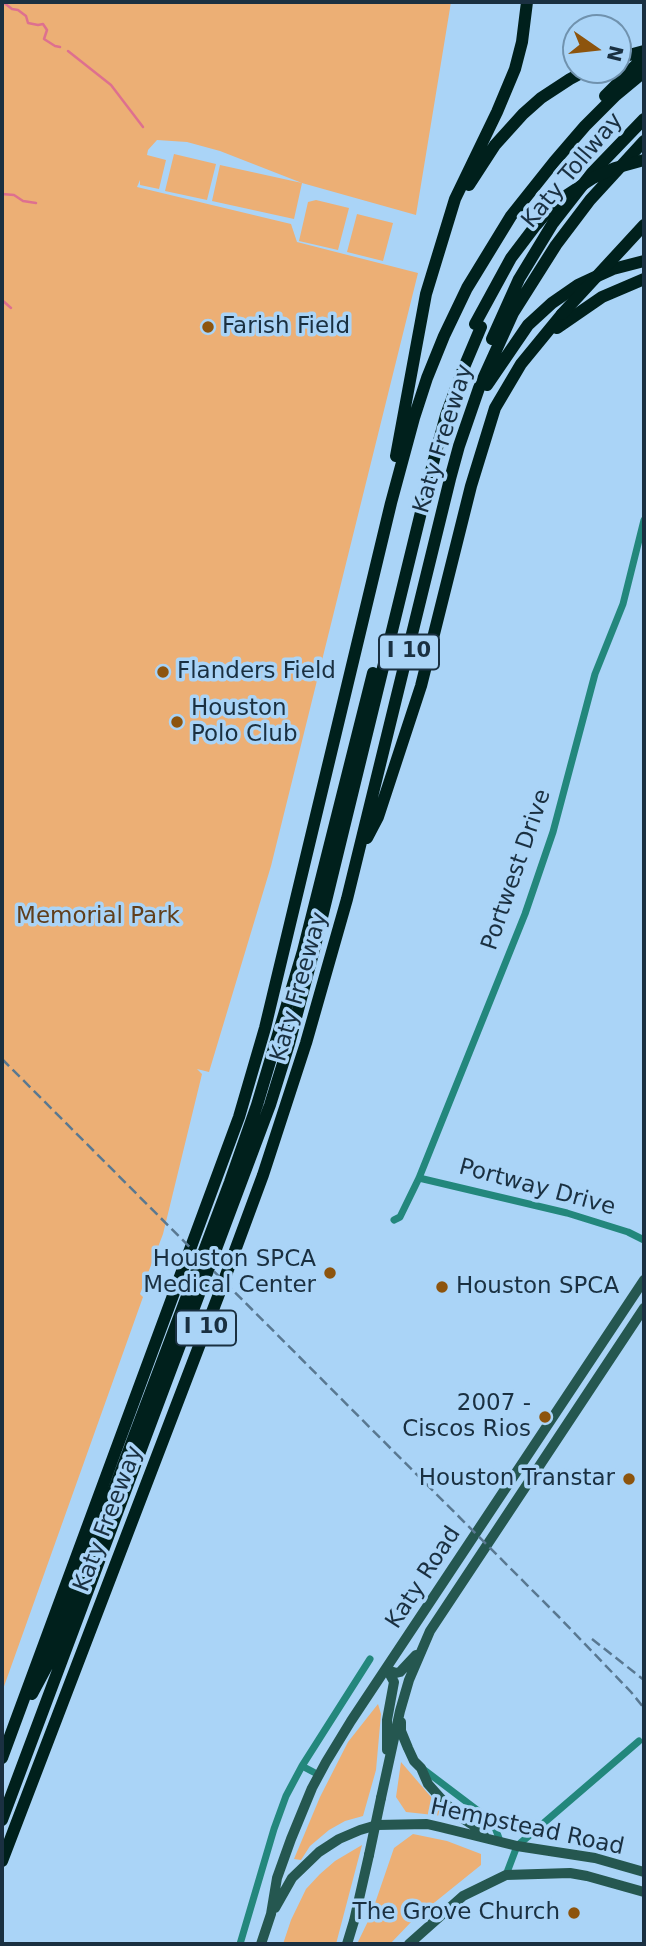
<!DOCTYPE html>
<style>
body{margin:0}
#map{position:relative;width:646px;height:1946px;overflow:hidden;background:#aad4f7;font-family:"DejaVu Sans",sans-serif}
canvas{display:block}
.frame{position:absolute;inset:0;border:4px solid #1a3041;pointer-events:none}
.north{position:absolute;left:562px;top:14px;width:70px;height:70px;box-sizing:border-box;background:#aad4f7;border:2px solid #7092ae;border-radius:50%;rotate:104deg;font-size:19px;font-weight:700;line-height:28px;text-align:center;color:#1a3041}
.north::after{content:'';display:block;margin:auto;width:24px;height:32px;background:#8d540d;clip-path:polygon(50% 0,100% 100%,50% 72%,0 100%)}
</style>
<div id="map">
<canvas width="646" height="1946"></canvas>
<div class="frame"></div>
<div class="north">N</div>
</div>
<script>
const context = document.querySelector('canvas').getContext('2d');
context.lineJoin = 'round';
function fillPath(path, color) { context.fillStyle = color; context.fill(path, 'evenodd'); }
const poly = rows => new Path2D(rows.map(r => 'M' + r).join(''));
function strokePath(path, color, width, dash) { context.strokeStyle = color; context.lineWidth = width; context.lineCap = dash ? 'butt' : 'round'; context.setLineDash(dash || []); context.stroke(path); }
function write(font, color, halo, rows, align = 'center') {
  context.font = font + ' "DejaVu Sans",sans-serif'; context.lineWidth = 7; context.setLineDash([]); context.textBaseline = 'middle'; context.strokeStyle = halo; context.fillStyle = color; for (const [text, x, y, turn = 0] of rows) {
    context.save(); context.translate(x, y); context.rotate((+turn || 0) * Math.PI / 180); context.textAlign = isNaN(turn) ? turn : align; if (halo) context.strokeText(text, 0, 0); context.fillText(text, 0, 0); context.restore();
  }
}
const green = poly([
 [2,2,451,2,416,215,302,183,294,219,212,201,220,165,302,183,220,151,187,142,157,140,148,150,147,155,166,160,159,189,140,185,140,180,137,187,291,224,297,242,418,273,271,866,209,1072,197,1069,202,1074,163,1234,140,1294,143,1297,2,1692],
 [174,154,216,164,207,200,165,191],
 [316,200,349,208,338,250,299,241,308,202],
 [357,214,393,223,383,261,347,252],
 [378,1704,381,1714,376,1770,363,1816,345,1821,329,1830,310,1846,301,1860,294,1859,320,1797,348,1742],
 [401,1762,443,1811,443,1816,406,1812,396,1797],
 [413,1834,447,1841,481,1854,481,1865,414,1919,390,1944,357,1944,371,1915,394,1848],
 [362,1845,336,1944,283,1944,291,1920,306,1889,320,1874,335,1861]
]);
const stream = poly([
 [3,2,12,9,18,10,26,16,28,23,38,25,43,24,47,30,44,39,55,46,60,47],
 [68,51,111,85,143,127],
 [2,194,14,195,23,201,36,203],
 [2,300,11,308]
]);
const minor = poly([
 [419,1178,567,1213,628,1232,644,1240],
 [394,1220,400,1217,419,1178,525,914,553,832,595,674,623,604,644,520],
 [302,1766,319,1775],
 [423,1769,493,1822,500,1841],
 [506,1875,517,1846,639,1741],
 [240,1944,274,1829,286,1796,302,1766,370,1659]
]);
const secondary = poly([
 [387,1670,396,1673,400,1672,416,1655],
 [401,1722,401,1731,408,1748,414,1761,421,1768,428,1784,445,1803,459,1816,476,1827,485,1837],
 [387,1750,387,1720,394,1682,387,1669],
 [381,1798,400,1711,409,1680,430,1631,644,1308],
 [275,1908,292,1878,319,1852,339,1839,360,1830,377,1825,427,1824,440,1827,517,1846,595,1858,644,1872],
 [261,1944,271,1914,277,1878,291,1839,312,1788,326,1762,351,1721,644,1280],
 [347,1944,354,1921,369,1855],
 [409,1944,463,1896,506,1875,570,1873,587,1876,644,1892]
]);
const motorway = poly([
 [618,58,644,51],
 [605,96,644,57],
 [469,185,495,145,523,114,541,98,570,79,587,70],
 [557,328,602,297,644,279],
 [492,339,519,279,553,223,592,173,644,119],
 [487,385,528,325,552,303,578,285,593,278,613,269,644,261],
 [396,456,426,294,455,199,497,112,515,69,522,42,527,2],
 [367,838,378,817,421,686,471,486,495,408,521,364,562,314],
 [32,1694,47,1666,66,1617,230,1182,257,1105,303,951,373,673],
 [2,1758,239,1117,265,1028,391,503,414,418,427,378,444,336,467,288,511,216,554,162,585,126,616,95,644,72],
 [2,1820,270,1105,289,1044,315,946,433,463,446,415,462,372,481,327],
 [2,1861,219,1294,263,1175,306,1043,347,899,450,479,459,446,479,388,513,313,556,245,590,200,644,141]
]);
const rail = poly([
 [2,1059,558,1616,631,1692,644,1708],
 [592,1639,644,1680]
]);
const secondaryBridge = poly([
 [369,1855,381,1798]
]);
const motorwayBridge = poly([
 [562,314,644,225],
 [475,324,511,258,536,225,548,211,561,199,593,178,615,168,644,160]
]);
const markers = [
 [208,327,7,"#8d540d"],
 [163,672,7,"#8d540d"],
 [177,722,7,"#8d540d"],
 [330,1273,7,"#8d540d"],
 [442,1287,7,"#8d540d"],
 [545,1417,7,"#8d540d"],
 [629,1479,7,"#8d540d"],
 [574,1913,7,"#8d540d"]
];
const shields = [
 [409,652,60],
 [206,1328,60]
];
const shieldNames = [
 ["I 10",409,652],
 ["I 10",206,1328]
];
const streetNames = [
 ["Katy Tollway",573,171,-50],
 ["Katy Freeway",444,439,-73],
 ["Portwest Drive",517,870,-71],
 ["Katy Freeway",300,987,-74],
 ["Portway Drive",537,1188,15],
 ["Katy Freeway",109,1519,-69],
 ["Katy Road",424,1578,-57],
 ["Hempstead Road",527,1828,12]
];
const poiNames = [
 ["Farish Field",222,327],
 ["Flanders Field",177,672],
 ["Houston",191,709],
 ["Polo Club",191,735],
 ["Houston SPCA",316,1260,"right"],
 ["Medical Center",316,1286,"right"],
 ["Houston SPCA",456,1287],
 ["2007 -",531,1404,"right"],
 ["Ciscos Rios",531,1430,"right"],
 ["Houston Transtar",615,1479,"right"],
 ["The Grove Church",560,1913,"right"]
];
const parkNames = [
 ["Memorial Park",98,917]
];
fillPath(green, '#ecaf75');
strokePath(stream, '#de708f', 2.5);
strokePath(minor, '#23877c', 7);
strokePath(secondary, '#255750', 10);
strokePath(motorway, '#00201c', 12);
strokePath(rail, '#597891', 2.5, [10, 5]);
strokePath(secondaryBridge, '#255750', 10);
strokePath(motorwayBridge, '#00201c', 12);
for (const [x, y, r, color] of markers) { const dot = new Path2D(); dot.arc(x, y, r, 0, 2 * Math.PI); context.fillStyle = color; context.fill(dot); strokePath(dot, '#aad4f7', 2.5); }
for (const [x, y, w] of shields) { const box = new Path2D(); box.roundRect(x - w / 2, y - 17.5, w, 35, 5); context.fillStyle = '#aad4f7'; context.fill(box); strokePath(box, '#1a3041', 2); }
write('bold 21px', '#1a3041', null, shieldNames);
write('23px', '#1a3041', '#aad4f7', streetNames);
write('23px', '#1a3041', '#aad4f7', poiNames, 'left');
write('23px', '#603e1b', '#aad4f7', parkNames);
</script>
